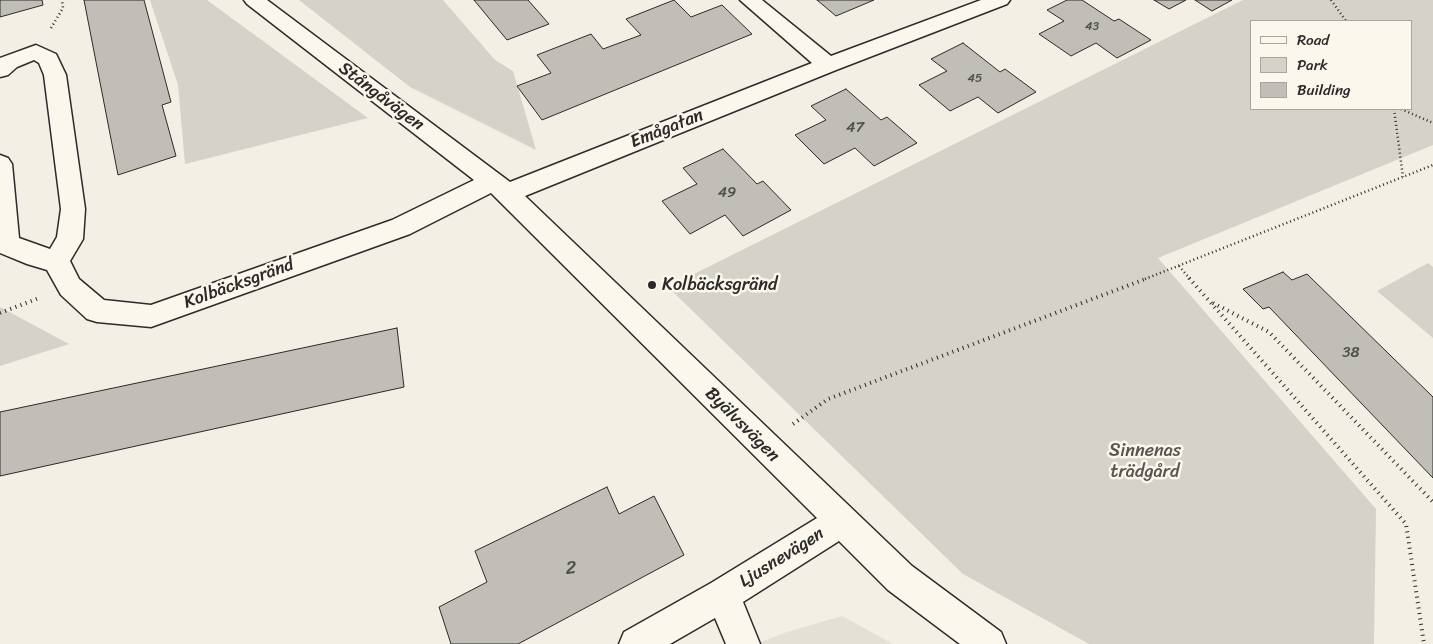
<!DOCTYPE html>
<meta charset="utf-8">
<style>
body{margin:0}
#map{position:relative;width:1433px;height:644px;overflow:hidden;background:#f3efe4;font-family:Sriracha,sans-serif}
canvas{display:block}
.legend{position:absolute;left:1250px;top:20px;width:162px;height:90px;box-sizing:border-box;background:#fbf7ec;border:1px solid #a8a59f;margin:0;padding:6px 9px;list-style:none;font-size:15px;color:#2b2b2b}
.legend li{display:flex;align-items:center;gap:10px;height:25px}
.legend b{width:25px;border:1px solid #a8a59f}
</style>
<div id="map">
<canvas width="1433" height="644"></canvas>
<ul class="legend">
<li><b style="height:6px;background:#fbf7ec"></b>Road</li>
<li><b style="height:14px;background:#d5d2c9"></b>Park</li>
<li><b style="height:14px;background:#c0beb6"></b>Building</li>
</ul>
</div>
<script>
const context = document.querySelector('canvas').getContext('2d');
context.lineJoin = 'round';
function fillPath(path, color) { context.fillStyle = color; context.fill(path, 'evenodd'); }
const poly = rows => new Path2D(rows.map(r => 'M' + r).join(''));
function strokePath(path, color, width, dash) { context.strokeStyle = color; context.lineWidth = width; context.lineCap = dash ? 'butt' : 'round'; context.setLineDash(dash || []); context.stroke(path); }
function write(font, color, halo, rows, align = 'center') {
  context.font = font + ' Sriracha,sans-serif'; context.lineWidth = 5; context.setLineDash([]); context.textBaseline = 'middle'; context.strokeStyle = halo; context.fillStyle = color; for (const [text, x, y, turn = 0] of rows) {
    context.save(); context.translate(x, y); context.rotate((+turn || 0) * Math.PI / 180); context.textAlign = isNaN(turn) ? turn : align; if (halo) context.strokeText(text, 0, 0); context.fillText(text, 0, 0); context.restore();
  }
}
const built = poly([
 [842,616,893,644,756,644,784,633]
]);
const green = poly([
 [150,0,207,0,368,118,185,164,178,85],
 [299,0,443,0,495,60,513,71,536,150,410,87],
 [1243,0,1433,0,1433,145,1158,258,1376,509,1374,644,1089,644,963,574,668,287],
 [1252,21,1412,21,1412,109,1252,109],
 [1428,263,1433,267,1433,338,1377,291],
 [0,307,69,344,0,366]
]);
const building = poly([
 [0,0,42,0,43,5,0,17,0,0],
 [84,0,144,0,171,102,162,105,176,156,118,175,84,0],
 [474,0,528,0,549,24,507,40,474,0],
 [674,0,691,17,722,5,752,34,542,120,517,86,551,73,537,55,591,34,603,49,641,35,626,19,674,0],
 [817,0,874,0,836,16,817,0],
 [1067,0,1082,0,1114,21,1119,19,1151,40,1117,58,1096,43,1071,56,1039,34,1064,21,1047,10,1067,0],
 [1154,0,1186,0,1169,9,1154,0],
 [1195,0,1232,0,1212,11,1195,0],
 [963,43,1000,72,1005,69,1036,92,998,113,978,97,950,111,919,85,947,71,931,59,963,43],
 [846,89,881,120,887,117,917,143,874,166,855,148,824,164,795,135,826,120,811,106,846,89],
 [723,149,757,184,763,181,791,210,743,236,725,215,690,234,662,201,697,184,683,168,723,149],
 [1283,272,1292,280,1307,274,1433,397,1433,478,1269,307,1263,309,1243,289,1283,272],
 [397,328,404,387,0,476,0,412,397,328],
 [607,487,619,514,654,496,684,555,518,644,451,644,439,607,487,582,475,551,607,487]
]);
const pathFar1 = poly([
 [1331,0,1346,21],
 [51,28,63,8,62,0],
 [1394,109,1403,177],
 [1401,109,1433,123],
 [1179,266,1190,279],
 [1145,279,1433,165]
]);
const path = poly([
 [1189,278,1406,524,1424,644],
 [1213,303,1269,332,1433,502],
 [0,313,39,298],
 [793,424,828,399,1148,278]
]);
const minor = poly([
 [244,0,267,0,510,182,812,63,740,0,762,0,831,56,981,0,1010,0,1007,4,836,70,525,196,912,566,1001,632,1006,644,960,644,888,590,839,541,743,602,760,644,726,644,715,618,670,644,619,644,624,632,711,583,817,518,491,193,410,234,151,327,97,322,87,319,61,295,47,270,27,264,0,253,0,155,8,158,12,164,19,238,50,249,57,237,61,209,44,75,39,63,34,60,17,67,8,75,0,77,0,58,36,45,56,54,66,75,85,209,83,239,70,261,79,279,104,300,151,305,392,220,474,180,247,4,244,0]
]);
const markers = [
 [652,285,5,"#2b2b2b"]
];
const farNumbernames = [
 ["43",1092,27],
 ["45",975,79]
];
const numberNames = [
 ["47",855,128],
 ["49",727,193],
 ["38",1351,353]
];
const streetNames = [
 ["Stångåvägen",381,97,37],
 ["Emågatan",667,129,-22],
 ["Kolbäcksgränd",239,284,-20],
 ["Byälvsvägen",742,425,45],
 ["Ljusnevägen",782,558,-32]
];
const poiNames = [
 ["Kolbäcksgränd",662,285]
];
const parkNames = [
 ["Sinnenas",1145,451],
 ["trädgård",1145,472]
];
const nearNumbernames = [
 ["2",571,569]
];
fillPath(built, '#e4e0d6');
fillPath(green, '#d5d2c9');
fillPath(building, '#c0beb6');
strokePath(building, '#2b2b2b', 1);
strokePath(minor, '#2b2b2b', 3);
strokePath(pathFar1, '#2b2b2b', 2.5, [1, 3]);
strokePath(path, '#2b2b2b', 4, [1, 4.5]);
fillPath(minor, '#fbf7ec');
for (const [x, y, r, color] of markers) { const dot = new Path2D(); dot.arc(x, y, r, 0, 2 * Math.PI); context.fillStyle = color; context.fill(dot); strokePath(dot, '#fbf7ec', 2); }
write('12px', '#50504e', null, farNumbernames);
write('15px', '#50504e', null, numberNames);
write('18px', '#2b2b2b', '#fbf7ec', streetNames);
write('18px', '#2b2b2b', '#fbf7ec', poiNames, 'left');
write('18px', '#565552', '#fbf7ec', parkNames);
write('18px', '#50504e', null, nearNumbernames);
</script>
